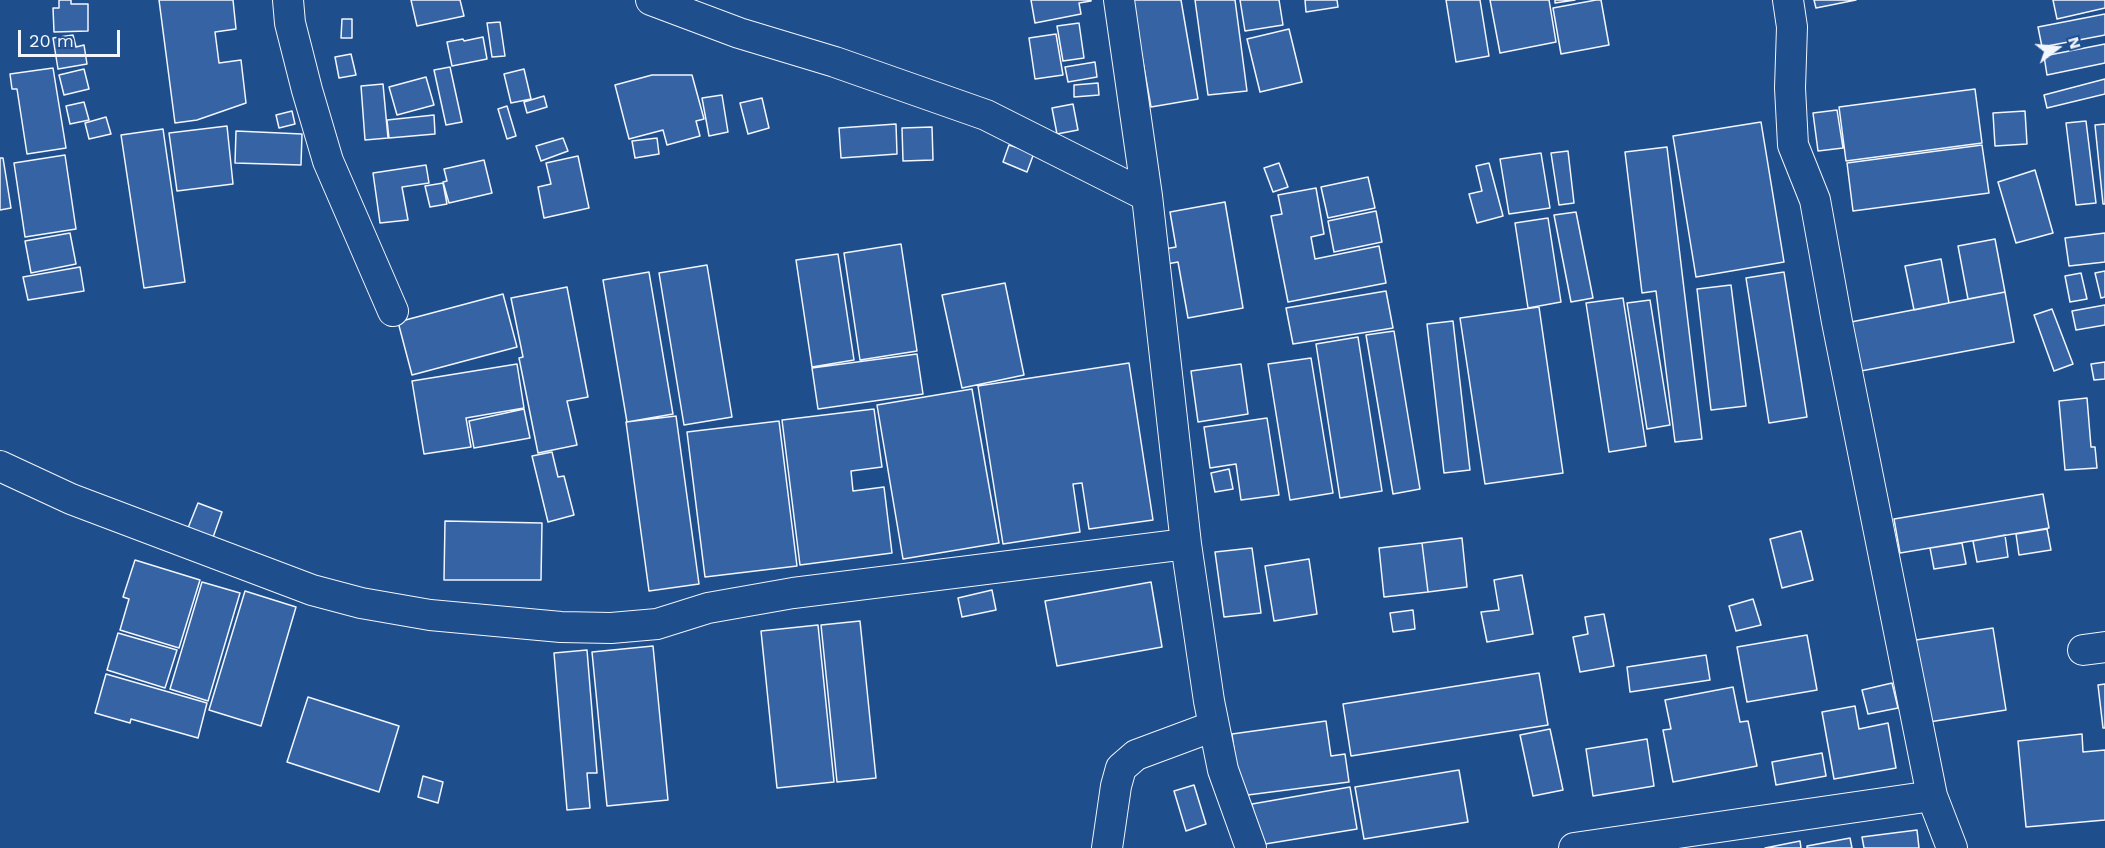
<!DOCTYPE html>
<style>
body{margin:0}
#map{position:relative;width:2105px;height:848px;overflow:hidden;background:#1f4e8c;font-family:"Work Sans",sans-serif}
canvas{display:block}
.north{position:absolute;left:2027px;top:18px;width:60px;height:60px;-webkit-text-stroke:4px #1f4e8c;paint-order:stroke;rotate:74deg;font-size:16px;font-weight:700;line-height:24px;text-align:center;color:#f2f6ff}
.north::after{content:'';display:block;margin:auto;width:21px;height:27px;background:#f2f6ff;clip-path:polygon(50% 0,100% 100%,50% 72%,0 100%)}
.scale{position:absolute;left:18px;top:30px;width:102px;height:27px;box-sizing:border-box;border:3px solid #f2f6ff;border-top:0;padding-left:8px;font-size:18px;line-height:21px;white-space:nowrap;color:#f2f6ff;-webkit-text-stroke:4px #1f4e8c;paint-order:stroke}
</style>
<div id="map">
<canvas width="2105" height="848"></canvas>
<div class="north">N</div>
<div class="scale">20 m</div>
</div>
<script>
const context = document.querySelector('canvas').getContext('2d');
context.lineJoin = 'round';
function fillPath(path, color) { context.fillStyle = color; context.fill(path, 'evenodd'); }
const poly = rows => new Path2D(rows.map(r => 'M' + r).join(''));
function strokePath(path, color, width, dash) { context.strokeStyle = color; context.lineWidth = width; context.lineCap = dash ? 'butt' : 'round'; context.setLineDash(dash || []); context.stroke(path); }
const building = poly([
 [59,0,71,0,71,4,88,4,88,31,54,32,53,8,59,8,59,0],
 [159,0,233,0,236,29,215,32,219,63,241,60,246,103,197,120,175,123,159,0],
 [411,0,460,0,464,16,417,26,411,0],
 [1031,0,1091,0,1091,1,1079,3,1081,14,1035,23,1031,0],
 [1132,0,1181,0,1198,99,1151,107,1132,0],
 [1195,0,1235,0,1247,91,1208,95,1195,0],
 [1240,0,1279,0,1283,25,1245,31,1240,0],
 [1305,0,1337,0,1338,7,1306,12,1305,0],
 [1446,0,1480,0,1489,56,1456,62,1446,0],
 [1490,0,1549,0,1556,42,1500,53,1490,0],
 [1555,0,1575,0,1555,3,1555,0],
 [1596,0,1601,0,1609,45,1561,54,1553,8,1596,0],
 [1814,0,1856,0,1816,8,1814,0],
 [2053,0,2105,0,2105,8,2057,19,2053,0],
 [2105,14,2105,35,2042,47,2038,27,2105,14],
 [342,19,352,19,352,38,341,38,342,19],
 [500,22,505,56,492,57,487,23,500,22],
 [1079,23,1084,58,1063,61,1057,26,1079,23],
 [1289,29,1302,82,1260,92,1247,39,1289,29],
 [1056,34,1063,75,1035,79,1029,38,1056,34],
 [73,35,76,47,84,45,87,64,58,69,53,38,73,35],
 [483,37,487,59,452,66,447,42,463,39,464,41,483,37],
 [2105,44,2105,63,2047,75,2044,56,2105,44],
 [351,54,356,75,339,78,335,57,351,54],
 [1095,62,1097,77,1068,82,1065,67,1095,62],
 [450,67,462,122,446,125,434,70,450,67],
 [53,68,66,148,27,154,17,89,12,89,10,74,53,68],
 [84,69,89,89,64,95,59,75,84,69],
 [524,69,531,99,511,103,504,74,524,69],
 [652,75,692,75,704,119,696,121,700,136,667,145,663,130,629,139,615,85,652,75],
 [426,77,434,105,397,115,389,87,426,77],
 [2105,79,2105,94,2047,108,2044,95,2105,79],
 [1098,83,1099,95,1074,97,1074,85,1098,83],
 [383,84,388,138,365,140,361,86,383,84],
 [1975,89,1982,143,1846,161,1839,107,1975,89],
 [722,95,728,132,709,136,702,98,722,95],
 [544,96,547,107,527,113,524,102,544,96],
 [762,98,769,128,748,134,740,103,762,98],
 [84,102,89,120,70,124,66,106,84,102],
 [1073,104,1078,130,1057,134,1052,108,1073,104],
 [507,106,516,136,507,139,498,109,507,106],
 [1837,110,1843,148,1818,151,1813,113,1837,110],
 [292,111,295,124,279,128,276,115,292,111],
 [2025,111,2027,144,1995,146,1993,113,2025,111],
 [434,115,435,134,389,138,387,120,434,115],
 [106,117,111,134,89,139,85,123,106,117],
 [2086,121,2096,203,2076,205,2066,123,2086,121],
 [1761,122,1784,262,1696,277,1673,136,1761,122],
 [896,124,897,154,841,158,839,128,896,124],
 [2105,124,2105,204,2103,204,2095,125,2105,124],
 [227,126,233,184,177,191,169,133,227,126],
 [932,127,933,160,903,161,902,128,932,127],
 [163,129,185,282,144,288,121,135,163,129],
 [236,131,302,134,301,165,235,163,236,131],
 [563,138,568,151,541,161,536,146,563,138],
 [657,138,659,154,635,158,632,141,657,138],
 [1009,145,1034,153,1027,172,1003,162,1009,145],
 [1982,145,1989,193,1853,211,1847,163,1982,145],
 [1667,147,1702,439,1675,442,1656,291,1642,293,1625,152,1667,147],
 [1568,151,1574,203,1559,205,1551,153,1568,151],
 [1541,153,1550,208,1509,214,1500,159,1541,153],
 [65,155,76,229,25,237,14,163,65,155],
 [578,156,589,208,544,218,538,187,551,184,546,163,578,156],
 [0,158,3,158,11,208,0,210,0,158],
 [484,160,492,193,449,203,443,182,447,181,444,169,484,160],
 [1279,163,1288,187,1273,192,1264,168,1279,163],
 [1489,163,1503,216,1477,223,1469,194,1482,191,1476,166,1489,163],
 [426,165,429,183,402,187,408,220,380,223,373,173,426,165],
 [2035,170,2053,233,2016,243,1998,182,2035,170],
 [1368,177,1375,208,1328,218,1321,187,1368,177],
 [443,183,447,204,430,207,425,186,443,183],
 [1316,188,1324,234,1311,237,1315,259,1379,246,1386,283,1288,302,1271,216,1282,214,1278,195,1316,188],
 [1225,202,1243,308,1188,318,1178,262,1161,265,1159,250,1176,247,1170,212,1225,202],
 [1376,211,1382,242,1334,252,1328,221,1376,211],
 [1576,212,1593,298,1571,302,1554,215,1576,212],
 [1548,218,1561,302,1528,308,1515,223,1548,218],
 [70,233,76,264,31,273,25,241,70,233],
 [2105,233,2105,262,2069,266,2065,238,2105,233],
 [1995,239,2005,292,1968,299,1958,246,1995,239],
 [901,244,917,351,860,360,844,253,901,244],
 [838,254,854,360,812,367,796,260,838,254],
 [1941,259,1949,303,1914,310,1905,266,1941,259],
 [707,265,732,417,684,425,659,273,707,265],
 [80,267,84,291,28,300,23,277,80,267],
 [2105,271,2105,297,2101,298,2095,273,2105,271],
 [649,272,673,414,627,422,603,280,649,272],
 [1784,272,1807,417,1769,423,1746,278,1784,272],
 [2081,273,2087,299,2070,302,2065,276,2081,273],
 [1005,283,1024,375,962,388,942,295,1005,283],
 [1731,285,1746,406,1711,410,1697,289,1731,285],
 [567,287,588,397,567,401,577,445,538,453,519,358,523,357,511,298,567,287],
 [1386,291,1393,328,1293,344,1286,308,1386,291],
 [2005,292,2014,342,1861,371,1851,322,2005,292],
 [503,294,517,347,412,375,398,322,503,294],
 [1623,298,1646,446,1609,452,1586,303,1623,298],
 [1650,300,1670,425,1647,429,1627,303,1650,300],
 [2105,305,2105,325,2076,330,2072,311,2105,305],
 [1539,307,1563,473,1485,484,1460,318,1539,307],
 [2052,309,2073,364,2054,371,2034,315,2052,309],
 [1453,321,1470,470,1444,473,1427,324,1453,321],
 [1394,331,1420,489,1393,494,1366,335,1394,331],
 [1358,337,1382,491,1340,498,1316,344,1358,337],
 [917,354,923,394,818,409,812,368,917,354],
 [1311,358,1333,493,1290,500,1268,364,1311,358],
 [2105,362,2105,379,2094,380,2091,364,2105,362],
 [1129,363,1153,520,1089,529,1082,483,1073,484,1080,532,1003,544,978,386,1129,363],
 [517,364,524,408,466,418,471,447,424,454,412,381,517,364],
 [1241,364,1248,414,1198,422,1191,371,1241,364],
 [972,389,999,543,903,559,877,405,972,389],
 [2087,398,2091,447,2095,447,2097,468,2065,470,2059,401,2087,398],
 [524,409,530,438,474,448,469,421,524,409],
 [874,409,882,467,851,471,853,491,884,487,892,553,800,565,782,420,874,409],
 [676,416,699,584,649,591,626,422,676,416],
 [1267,418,1279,495,1241,500,1236,464,1210,468,1204,427,1267,418],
 [779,421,797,566,705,577,687,432,779,421],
 [552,452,558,477,564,476,574,515,548,522,532,456,552,452],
 [1229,469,1233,489,1215,492,1211,473,1229,469],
 [2043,494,2049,528,1900,553,1894,519,2043,494],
 [198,503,222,512,211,543,186,533,198,503],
 [445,521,542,523,541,580,444,580,445,521],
 [2047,529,2051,550,2019,555,2016,534,2047,529],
 [1801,531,1813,580,1782,588,1770,539,1801,531],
 [2005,535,2008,557,1977,562,1973,541,2005,535],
 [1462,538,1467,587,1428,592,1422,543,1462,538],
 [1422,543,1428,592,1384,597,1379,548,1422,543],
 [1962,543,1966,564,1934,569,1930,548,1962,543],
 [1252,548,1261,613,1224,617,1215,552,1252,548],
 [1309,559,1317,614,1274,621,1265,566,1309,559],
 [135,560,200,580,179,648,120,630,129,599,123,597,135,560],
 [1522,575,1533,634,1487,642,1481,612,1499,610,1494,580,1522,575],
 [202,582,240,593,208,701,170,689,202,582],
 [1151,582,1162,647,1057,666,1045,601,1151,582],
 [992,590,996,610,962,617,958,598,992,590],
 [245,591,296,607,261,726,209,710,245,591],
 [1753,599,1761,625,1736,631,1729,606,1753,599],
 [1413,610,1415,629,1393,632,1390,613,1413,610],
 [1604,614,1614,666,1580,672,1573,637,1588,634,1585,617,1604,614],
 [860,621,876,778,837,782,821,625,860,621],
 [818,625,834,782,777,788,761,631,818,625],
 [1993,628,2006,710,1929,722,1916,640,1993,628],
 [118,633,177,650,165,688,107,670,118,633],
 [1807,635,1817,690,1747,702,1737,647,1807,635],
 [653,646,668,800,607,806,592,652,653,646],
 [587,650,597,773,587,773,590,808,567,810,554,653,587,650],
 [1706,655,1710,680,1630,692,1627,667,1706,655],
 [1539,673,1548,725,1351,756,1343,704,1539,673],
 [106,674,207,703,198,738,131,719,130,723,95,713,106,674],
 [1892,683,1898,708,1868,714,1862,690,1892,683],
 [2105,684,2105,728,2103,728,2098,685,2105,684],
 [1733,687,1740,722,1748,721,1757,766,1673,782,1663,730,1671,729,1665,700,1733,687],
 [308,697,399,726,379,792,287,762,308,697],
 [1855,706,1859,729,1888,723,1896,768,1834,779,1822,712,1855,706],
 [1326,721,1331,756,1345,754,1349,782,1240,796,1232,734,1326,721],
 [1550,729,1563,790,1533,796,1520,735,1550,729],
 [2082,734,2083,752,2105,750,2105,820,2026,827,2018,741,2082,734],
 [1647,739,1654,786,1593,796,1586,749,1647,739],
 [1822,753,1826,776,1776,785,1772,762,1822,753],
 [1459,770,1468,822,1364,839,1355,787,1459,770],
 [423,776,443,782,438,803,418,797,423,776],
 [1194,785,1206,824,1186,831,1174,791,1194,785],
 [1350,787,1357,829,1259,845,1252,804,1350,787],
 [1917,830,1919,848,1864,848,1862,837,1917,830],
 [1850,838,1852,848,1807,848,1807,846,1850,838],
 [1800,841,1801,848,1765,848,1800,841]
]);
const street = poly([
 [288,0,290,23,307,90,328,161,393,311],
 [651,0,739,33,835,62,986,115,1147,196],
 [1119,0,1147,196,1186,544,1209,701,1223,770,1251,848],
 [1788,0,1792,27,1790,88,1793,145,1815,200,1837,322,1932,796,1952,848],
 [0,466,71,499,312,590,361,603,430,615,561,627,611,628,657,624,708,608,793,593,1186,544],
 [2083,650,2105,647],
 [1107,848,1116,786,1121,768,1136,755,1214,726],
 [1574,848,1932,796]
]);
fillPath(building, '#3563a3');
strokePath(building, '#f2f6ff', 1.5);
strokePath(street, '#f2f6ff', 32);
strokePath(street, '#1f4e8c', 30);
</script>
